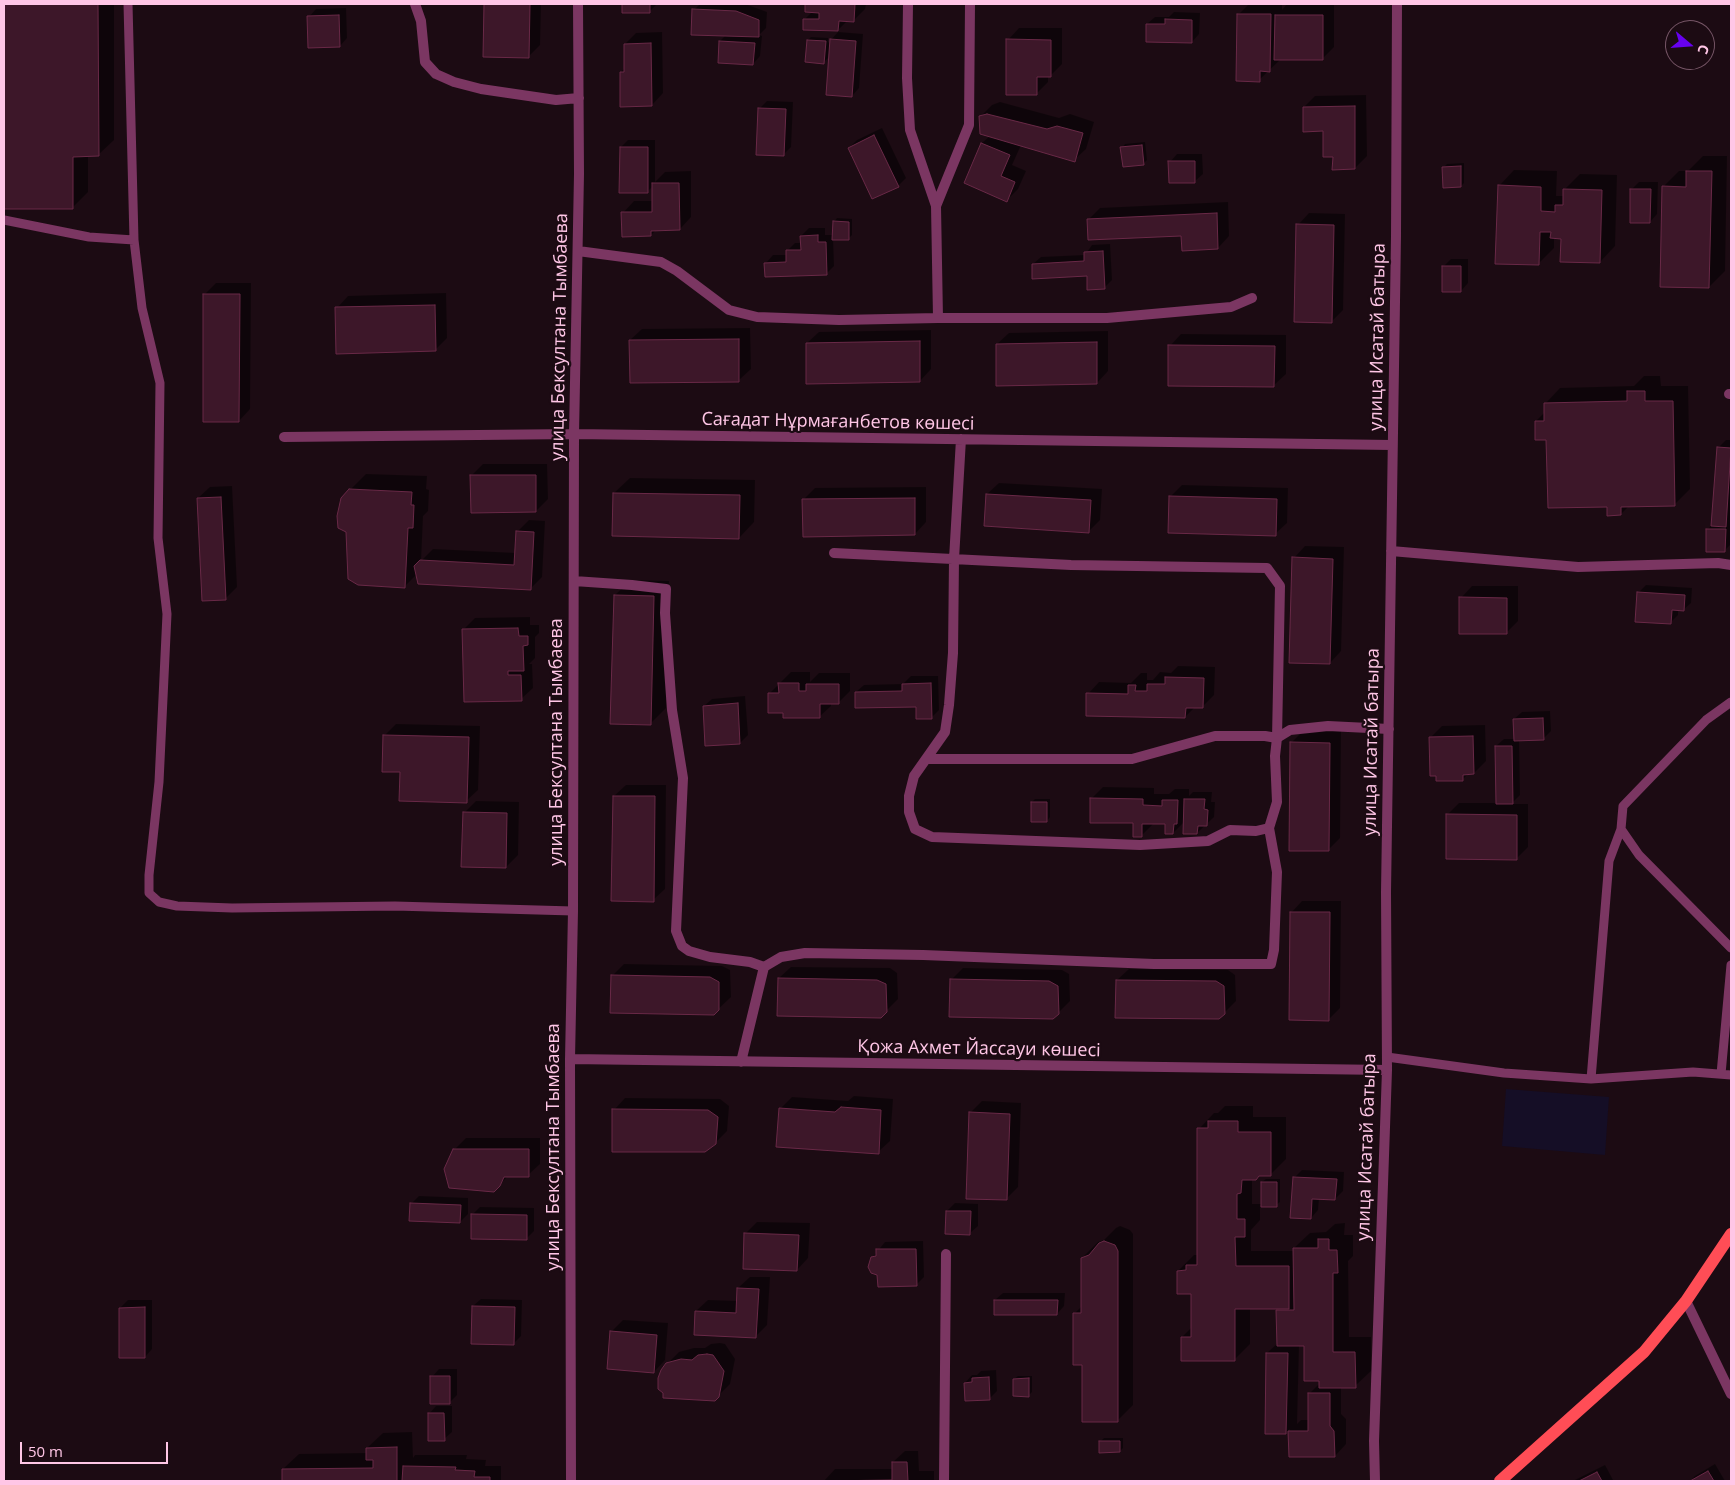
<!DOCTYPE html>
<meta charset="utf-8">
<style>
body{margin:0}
#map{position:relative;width:1735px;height:1485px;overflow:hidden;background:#1c0b13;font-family:"Open Sans",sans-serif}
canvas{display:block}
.frame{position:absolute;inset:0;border:5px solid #ffc6e6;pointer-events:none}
.north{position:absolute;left:1665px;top:20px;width:50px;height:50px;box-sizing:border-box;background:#1c0b13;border:1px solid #775667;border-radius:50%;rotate:108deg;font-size:14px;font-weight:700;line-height:20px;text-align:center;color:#ffc6e6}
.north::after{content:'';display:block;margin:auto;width:18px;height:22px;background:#6701f0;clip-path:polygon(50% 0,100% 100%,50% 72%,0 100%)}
.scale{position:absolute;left:20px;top:1442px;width:148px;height:22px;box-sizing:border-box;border:2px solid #ffc6e6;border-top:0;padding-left:6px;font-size:15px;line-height:18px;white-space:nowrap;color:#ffc6e6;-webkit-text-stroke:4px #1c0b13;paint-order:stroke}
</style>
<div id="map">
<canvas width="1735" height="1485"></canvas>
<div class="frame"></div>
<div class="north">С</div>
<div class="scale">50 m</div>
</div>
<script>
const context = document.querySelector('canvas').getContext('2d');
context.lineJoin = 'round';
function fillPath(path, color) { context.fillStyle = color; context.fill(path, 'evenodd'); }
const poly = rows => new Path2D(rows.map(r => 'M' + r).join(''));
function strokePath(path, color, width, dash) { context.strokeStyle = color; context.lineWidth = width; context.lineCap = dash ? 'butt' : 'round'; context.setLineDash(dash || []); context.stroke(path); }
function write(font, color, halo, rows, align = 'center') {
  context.font = font + ' "Open Sans",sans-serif'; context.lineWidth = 4.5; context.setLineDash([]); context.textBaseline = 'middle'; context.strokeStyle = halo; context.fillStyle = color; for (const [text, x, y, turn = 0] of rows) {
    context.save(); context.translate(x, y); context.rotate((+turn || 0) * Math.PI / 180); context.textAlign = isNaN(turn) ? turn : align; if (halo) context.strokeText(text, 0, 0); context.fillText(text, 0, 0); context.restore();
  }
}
const green = poly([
 [1506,1089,1609,1097,1605,1155,1502,1146]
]);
const shadow = poly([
 [4,4,114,4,114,140,98,155,88,155,88,192,72,208,4,156],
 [486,4,541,4,540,45,528,57,484,56],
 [623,4,657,4,649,12,623,12],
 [700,4,745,4,767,12,766,28,759,35,762,36,760,56,753,64,720,41,726,35,694,10],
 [807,4,866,4,865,9,854,20,848,20,838,30,805,19,813,11,806,11],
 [1249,4,1282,4,1282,10,1287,4,1334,4,1334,47,1322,59,1281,59,1259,80,1238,15],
 [346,8,347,38,340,46,309,17,316,9],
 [1174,12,1200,13,1199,34,1192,42,1147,24,1155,17,1169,17],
 [1019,28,1062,28,1062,64,1050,76,1048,76,1048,82,1036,94,1008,40],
 [662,32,663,93,652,105,621,72,625,68,625,44,636,33],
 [838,32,863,34,859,88,852,96,830,56,824,62,808,40,811,37,828,38,828,43],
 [1366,95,1367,156,1355,168,1334,156,1324,130,1304,107,1315,96],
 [767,101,793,102,791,147,783,155,760,108],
 [1000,102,1059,118,1070,114,1094,122,1086,149,1074,160,1021,145,1012,165,1026,171,1018,189,1007,200,965,183,982,143,990,136,980,117,992,105],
 [882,128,906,178,898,186,873,198,849,148,857,140],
 [628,140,655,140,655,182,665,172,691,171,691,217,680,229,657,229,651,235,623,213,634,201,653,201,653,186,647,192,621,147],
 [1145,142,1147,160,1144,163,1122,148,1125,144],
 [1177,154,1202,154,1203,174,1195,181,1170,162],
 [1703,156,1727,156,1725,271,1709,287,1663,187,1679,171,1688,171],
 [1464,163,1464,183,1461,186,1444,167,1447,164],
 [1514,170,1557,171,1556,196,1564,196,1564,190,1580,174,1617,175,1615,246,1600,262,1562,237,1554,237,1554,248,1538,264,1499,186],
 [1639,182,1658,182,1657,214,1650,222,1631,190],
 [1228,202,1229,236,1218,248,1182,235,1089,219,1100,208],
 [1309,213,1345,214,1343,310,1331,322,1298,225],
 [837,218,852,219,852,235,848,239,833,238,834,266,826,274,766,263,773,255,787,255,787,251,795,243,802,243,801,236,809,228,825,228,825,235,834,235,834,222],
 [1110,244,1112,280,1104,288,1088,275,1033,264,1041,257,1085,255,1092,245],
 [1451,259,1468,259,1468,283,1461,291,1443,267],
 [216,283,251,283,250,409,239,421,205,294],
 [446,293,447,338,435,350,337,308,348,296],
 [750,328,751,369,739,380,630,340,642,329],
 [931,330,931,369,920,381,807,343,819,332],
 [1108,331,1108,371,1097,383,997,344,1009,333],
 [1181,334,1286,335,1286,374,1274,385,1170,346],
 [1644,376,1660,376,1661,386,1688,386,1690,489,1674,505,1629,506,1621,514,1608,505,1548,439,1536,421,1545,412,1545,404,1560,388,1634,386],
 [1726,440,1731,440,1731,544,1725,550,1708,529,1713,524,1718,448],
 [483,464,547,464,548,499,536,511,471,476],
 [366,474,427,476,426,489,429,490,428,511,423,516,421,561,433,549,516,553,517,532,529,520,545,521,542,577,530,589,417,574,405,586,350,490],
 [630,478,755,480,754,522,739,538,614,493],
 [999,483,1102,489,1100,520,1088,532,987,494],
 [1182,485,1288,488,1287,523,1275,534,1170,497],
 [232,486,237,587,225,599,198,498,210,487],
 [926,487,926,522,915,534,803,500,815,488],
 [1305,546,1344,547,1341,651,1330,663,1294,558],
 [631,580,669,581,666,708,650,724,615,595],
 [1646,585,1692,588,1691,603,1683,610,1678,610,1678,615,1670,623,1639,592],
 [1472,586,1518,586,1518,621,1507,632,1461,598],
 [530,617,530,625,539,625,539,633,535,637,535,658,529,664,532,664,533,688,521,699,463,630,475,618],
 [1178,666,1215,667,1214,695,1202,707,1195,707,1185,717,1088,694,1099,682,1131,683,1141,673,1147,673,1147,680,1153,680,1160,672,1171,673],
 [791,672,810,672,810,682,819,673,850,673,850,691,838,703,831,703,831,706,819,717,785,712,769,694],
 [911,676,938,676,939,710,931,718,917,705,856,692,864,685,903,684],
 [745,696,748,735,740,743,707,745,704,706,712,699],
 [1550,711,1551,731,1543,739,1519,739,1520,795,1511,804,1528,804,1528,847,1516,859,1448,814,1459,803,1497,803,1496,746,1504,739,1515,739,1514,719,1522,712],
 [396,724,480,726,478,790,466,801,401,771,385,735],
 [1485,725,1486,761,1474,773,1469,773,1463,779,1430,738,1442,726],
 [1303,731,1341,731,1340,838,1328,850,1291,743],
 [626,785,666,785,665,889,653,900,614,796],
 [1103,787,1154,788,1154,794,1169,794,1175,789,1189,789,1189,796,1193,792,1212,792,1211,802,1215,802,1214,817,1197,833,1185,821,1173,833,1166,823,1154,823,1142,835,1134,822,1091,799],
 [1035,799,1050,799,1050,817,1047,821,1032,802],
 [476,801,519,802,518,855,506,867,464,813],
 [1302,901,1341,901,1340,1008,1329,1019,1291,913],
 [624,964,722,966,730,970,731,997,713,1014,612,976],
 [791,967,890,968,897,973,898,999,881,1016,779,978],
 [963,968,1062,970,1069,974,1070,1001,1053,1018,951,980],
 [1129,969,1228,970,1235,975,1236,1001,1219,1018,1117,980],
 [854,1096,893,1099,890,1141,878,1152,780,1109,792,1097,848,1101],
 [625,1098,720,1099,729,1106,727,1131,715,1143,614,1110],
 [982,1101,1021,1103,1018,1187,1006,1199,970,1113],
 [1225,1106,1253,1106,1253,1117,1286,1117,1286,1159,1270,1175,1260,1175,1252,1180,1252,1204,1262,1204,1262,1182,1266,1179,1280,1179,1280,1202,1276,1205,1260,1205,1260,1220,1251,1230,1251,1251,1294,1251,1294,1248,1310,1233,1326,1232,1335,1224,1345,1223,1344,1235,1353,1235,1353,1256,1348,1261,1349,1337,1371,1337,1371,1371,1355,1386,1341,1387,1341,1414,1346,1419,1346,1444,1335,1456,1290,1456,1290,1429,1286,1433,1267,1353,1278,1343,1278,1310,1280,1308,1250,1308,1250,1344,1234,1360,1182,1337,1192,1327,1192,1293,1178,1271,1194,1255,1198,1255,1199,1129,1214,1113,1218,1113],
 [1299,1345,1305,1345,1320,1383,1309,1394,1309,1420,1301,1420,1297,1424],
 [466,1138,540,1138,540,1164,528,1175,509,1175,494,1190,454,1150],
 [1302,1170,1344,1172,1343,1191,1335,1199,1319,1198,1318,1210,1311,1218,1294,1178],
 [419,1196,468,1198,468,1214,460,1222,411,1204],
 [955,1203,978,1204,978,1226,970,1233,947,1211],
 [480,1207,534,1208,534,1231,526,1239,472,1215],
 [757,1222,810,1223,808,1258,797,1270,746,1233],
 [1120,1226,1130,1230,1133,1234,1133,1405,1117,1421,1084,1363,1074,1314,1082,1306,1082,1258,1098,1242,1104,1240,1116,1228],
 [923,1241,924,1277,916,1285,879,1274,872,1258,885,1242],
 [750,1277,770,1277,767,1325,755,1337,696,1311,708,1300,737,1301,738,1288],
 [1003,1293,1065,1293,1064,1306,1057,1314,995,1300],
 [481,1299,522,1300,521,1336,513,1344,473,1306],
 [128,1300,152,1300,152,1349,145,1357,120,1308],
 [623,1320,668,1323,665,1360,654,1372,611,1332],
 [720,1343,725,1344,735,1359,730,1384,714,1400,667,1364,679,1352,694,1348,705,1348,711,1344],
 [439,1369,457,1369,457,1395,450,1402,432,1377],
 [996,1370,997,1391,990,1398,965,1383,972,1375,977,1375,981,1371],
 [1018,1376,1032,1376,1032,1392,1029,1395,1014,1379],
 [436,1406,452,1406,452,1432,444,1439,429,1414],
 [412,1432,413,1458,415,1455,467,1455,466,1459,486,1460,485,1466,501,1466,501,1480,283,1481,283,1469,299,1454,367,1453,367,1448,383,1433],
 [1104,1438,1123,1438,1123,1448,1120,1451,1100,1442],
 [905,1451,918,1451,919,1471,934,1471,934,1481,824,1481,835,1469,893,1469,893,1462],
 [1715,1464,1725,1481,1690,1481,1695,1476],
 [1605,1465,1613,1480,1612,1481,1573,1481]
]);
const building = poly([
 [4,4,98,4,99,156,73,157,73,209,4,209,4,4],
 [484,4,530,4,529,58,483,57,484,4],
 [622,4,650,4,650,13,622,13,622,4],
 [805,4,855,4,854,22,839,21,838,31,803,30,803,19,819,19,819,13,805,12,805,4],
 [692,9,736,11,759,20,759,37,691,35,692,9],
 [1237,14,1271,14,1270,72,1260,71,1260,82,1236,81,1237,14],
 [339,15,340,47,308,48,307,16,339,15],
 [1275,15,1323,15,1323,60,1274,60,1275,15],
 [1165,19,1192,20,1192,43,1146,42,1146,24,1165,24,1165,19],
 [830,39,856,41,852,97,826,95,830,39],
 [1006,39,1051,40,1051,77,1037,77,1037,95,1006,95,1006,39],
 [807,40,826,41,824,64,805,62,807,40],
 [719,41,755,43,753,65,718,63,719,41],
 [651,43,652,106,620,107,620,72,624,72,624,44,651,43],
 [1355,106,1355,169,1332,170,1333,157,1323,157,1323,131,1303,132,1303,107,1355,106],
 [758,108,786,109,784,156,756,155,758,108],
 [987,114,1047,129,1057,126,1083,133,1075,162,980,134,979,116,987,114],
 [874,135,899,187,872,199,848,148,874,135],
 [981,143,1010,155,1001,176,1015,182,1007,202,964,183,981,143],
 [1142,145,1144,165,1123,167,1120,147,1142,145],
 [620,147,648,147,648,193,619,193,620,147],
 [1168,161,1195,161,1195,183,1169,183,1168,161],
 [1461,166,1461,187,1443,188,1442,167,1461,166],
 [1686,171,1712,171,1709,288,1660,287,1662,186,1686,187,1686,171],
 [652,183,679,183,680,230,651,231,651,236,622,237,621,212,652,212,652,183],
 [1498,185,1541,187,1541,211,1555,212,1555,205,1563,205,1563,189,1602,190,1600,263,1560,262,1561,239,1550,238,1551,232,1540,232,1539,265,1495,264,1498,185],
 [1630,189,1651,189,1650,223,1630,223,1630,189],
 [1217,213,1218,249,1182,251,1181,236,1088,240,1087,219,1217,213],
 [833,221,849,222,849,240,832,240,833,221],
 [1296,224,1334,225,1332,323,1294,322,1296,224],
 [818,235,818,242,826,242,827,275,765,277,764,263,786,262,786,250,801,250,800,236,818,235],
 [1103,251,1105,289,1087,290,1087,276,1032,279,1032,264,1084,261,1084,252,1103,251],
 [1442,266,1461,266,1461,292,1442,292,1442,266],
 [203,294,240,294,239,422,203,422,203,294],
 [435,305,436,351,336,354,335,307,435,305],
 [739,339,739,382,630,383,629,340,739,339],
 [920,341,920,382,806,384,806,343,920,341],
 [1097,342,1097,384,996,386,996,344,1097,342],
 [1168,345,1275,346,1274,387,1168,386,1168,345],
 [1627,391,1645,391,1645,401,1673,401,1675,506,1621,507,1621,515,1607,516,1607,507,1548,508,1546,440,1535,440,1535,421,1544,421,1544,403,1627,401,1627,391],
 [1717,447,1731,448,1726,527,1711,526,1717,447],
 [470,475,536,475,536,512,471,513,470,475],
 [349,489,412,492,411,505,414,505,413,528,408,528,405,588,358,585,348,579,346,532,338,528,337,516,341,498,349,489],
 [613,493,740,495,739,539,612,536,613,493],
 [986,494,1091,500,1089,533,984,526,986,494],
 [1169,496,1277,499,1276,536,1168,533,1169,496],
 [221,497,226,600,202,601,197,498,221,497],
 [915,498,915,535,803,537,802,499,915,498],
 [1706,529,1726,529,1725,552,1706,552,1706,529],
 [516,531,534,532,531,590,418,584,414,566,420,560,514,565,516,531],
 [1292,557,1333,559,1330,664,1289,663,1292,557],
 [1637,592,1685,595,1684,611,1672,610,1671,624,1635,622,1637,592],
 [614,595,654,596,651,725,610,724,614,595],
 [1459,597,1507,598,1507,634,1459,634,1459,597],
 [518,628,519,636,528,636,528,645,523,646,524,671,508,671,508,675,521,675,522,701,464,702,462,629,518,628],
 [1165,677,1204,678,1203,708,1186,708,1185,718,1086,716,1086,693,1128,694,1128,685,1136,685,1135,691,1147,691,1147,684,1165,684,1165,677],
 [778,683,799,683,799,691,806,691,806,684,839,684,839,704,820,704,820,718,783,718,783,713,768,713,768,693,779,693,778,683],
 [931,683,932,719,916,719,916,707,855,708,855,692,902,691,902,684,931,683],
 [738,703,740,744,705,746,703,706,738,703],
 [1543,718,1544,740,1514,741,1513,719,1543,718],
 [383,735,469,737,467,803,399,801,400,772,382,772,383,735],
 [1473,736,1474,774,1463,775,1463,781,1436,781,1436,776,1430,776,1429,737,1473,736],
 [1290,742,1330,743,1329,851,1289,851,1290,742],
 [1495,746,1512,746,1513,804,1496,804,1495,746],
 [613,796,655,796,654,902,611,901,613,796],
 [1090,798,1143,799,1143,805,1162,806,1162,800,1178,800,1177,824,1174,824,1173,834,1165,834,1165,824,1142,824,1142,837,1133,837,1133,823,1090,823,1090,798],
 [1184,799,1205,799,1204,809,1208,810,1207,826,1198,826,1197,834,1183,834,1184,799],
 [1031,802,1047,802,1047,822,1031,822,1031,802],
 [463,812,507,813,506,868,461,867,463,812],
 [1446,814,1517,815,1517,860,1446,859,1446,814],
 [1290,912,1330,912,1329,1021,1289,1020,1290,912],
 [611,975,710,977,719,982,719,1010,714,1015,610,1013,611,975],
 [778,978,877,980,886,984,887,1012,881,1018,777,1016,778,978],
 [950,979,1049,981,1058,986,1059,1014,1053,1019,949,1017,950,979],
 [1116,980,1216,981,1224,986,1225,1014,1219,1019,1115,1018,1116,980],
 [841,1107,881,1110,879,1154,776,1147,779,1108,835,1112,841,1107],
 [612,1109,708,1110,718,1117,716,1144,705,1152,612,1152,612,1109],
 [969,1112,1010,1114,1007,1200,966,1199,969,1112],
 [1208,1121,1238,1121,1238,1132,1271,1132,1271,1176,1259,1176,1256,1180,1242,1180,1241,1193,1237,1194,1237,1219,1245,1219,1245,1237,1235,1237,1236,1266,1289,1266,1289,1309,1235,1309,1235,1361,1181,1361,1181,1337,1191,1337,1191,1294,1177,1294,1177,1271,1186,1270,1186,1265,1197,1265,1197,1128,1208,1128,1208,1121],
 [453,1149,529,1149,529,1177,504,1177,500,1186,494,1192,449,1188,444,1169,453,1149],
 [1293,1177,1337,1179,1335,1200,1312,1199,1311,1219,1290,1218,1293,1177],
 [1261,1182,1277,1182,1277,1207,1261,1207,1261,1182],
 [410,1203,461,1205,460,1223,409,1221,410,1203],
 [946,1211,971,1211,970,1235,945,1234,946,1211],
 [471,1214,527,1215,527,1240,471,1239,471,1214],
 [744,1233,799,1235,797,1271,743,1269,744,1233],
 [1318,1239,1329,1239,1329,1250,1337,1250,1338,1273,1333,1273,1333,1352,1355,1352,1356,1388,1319,1388,1319,1381,1304,1381,1304,1346,1277,1346,1276,1310,1294,1310,1293,1248,1318,1248,1318,1239],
 [1104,1241,1115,1245,1118,1251,1118,1422,1082,1422,1082,1365,1073,1365,1073,1313,1081,1313,1081,1258,1089,1255,1099,1243,1104,1241],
 [876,1249,916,1249,917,1286,878,1287,877,1275,871,1273,868,1267,871,1257,876,1256,876,1249],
 [737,1288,759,1289,756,1338,694,1335,695,1311,736,1313,737,1288],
 [994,1300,1058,1300,1057,1315,994,1315,994,1300],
 [472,1306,515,1307,514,1345,471,1344,472,1306],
 [145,1307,145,1358,119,1358,119,1308,145,1307],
 [610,1331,657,1335,654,1373,607,1369,610,1331],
 [1266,1353,1288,1353,1286,1434,1265,1434,1266,1353],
 [707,1354,713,1355,724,1371,719,1397,715,1401,663,1398,663,1393,658,1389,658,1378,661,1370,666,1363,681,1359,692,1360,698,1355,707,1354],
 [430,1376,450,1376,450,1404,430,1404,430,1376],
 [989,1377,990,1400,965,1401,964,1383,972,1382,972,1378,989,1377],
 [1029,1378,1029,1397,1013,1396,1013,1379,1029,1378],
 [1308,1393,1330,1393,1330,1426,1334,1431,1335,1457,1289,1457,1288,1431,1308,1431,1308,1393],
 [428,1413,444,1413,445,1441,428,1441,428,1413],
 [1099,1441,1120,1441,1120,1452,1099,1453,1099,1441],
 [397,1447,397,1481,282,1481,282,1469,373,1468,373,1460,366,1460,366,1448,397,1447],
 [892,1462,907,1462,908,1481,823,1481,892,1480,892,1462],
 [403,1466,456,1467,455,1470,475,1471,474,1477,490,1477,490,1481,402,1481,403,1466],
 [1708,1471,1714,1481,1690,1481,1708,1471],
 [1597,1472,1602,1481,1579,1481,1597,1472]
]);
const lane = poly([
 [128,4,134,240,142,308,160,383,158,538,167,614,159,782,149,875,149,893,159,902,177,906,232,908,395,906,573,911],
 [4,220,89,237,134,240],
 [1731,702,1706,720,1623,806,1621,829,1639,855,1731,948],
 [1387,1057,1504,1073,1591,1079,1693,1072,1731,1075],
 [1721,1074,1731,965],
 [1591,1079,1609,861,1621,829]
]);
const street = poly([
 [415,4,421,21,425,62,436,74,454,82,481,89,556,100,579,98],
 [936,206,969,125,970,4],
 [578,251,661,262,677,271,729,310,757,317,839,320,938,318,936,206,910,130,907,78,908,4],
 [938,318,1107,318,1231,307,1252,298],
 [1729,394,1731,394],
 [284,437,574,434,1392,445],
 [961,439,954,559,953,653,949,705,945,732,914,776,909,796,909,812,915,829,932,837,1140,845,1208,841,1230,830,1256,831,1269,828,1277,802,1275,756,1277,738,1290,730,1328,726,1389,729],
 [1391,551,1578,567,1718,563,1731,565],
 [834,553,1071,565,1267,568,1280,586,1277,738,1265,736,1215,736,1132,759,927,759],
 [574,581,632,585,666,589,665,613,672,710,683,778,676,931,682,946,689,951,710,957,750,962,764,967,741,1062],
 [764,967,781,957,805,953,923,955,1154,964,1271,964,1274,950,1277,872,1269,828],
 [570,1059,1387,1070],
 [1686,1301,1731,1394],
 [571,1481,570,1059,573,911,574,434,579,174,578,4],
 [944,1481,946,1254],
 [1375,1481,1374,1441,1387,1070,1386,892,1396,236,1397,4]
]);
const primary = poly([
 [1500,1481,1644,1352,1686,1301,1731,1234]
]);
const streetNames = [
 ["улица Бексултана Тымбаева",560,337,-89],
 ["улица Исатай батыра",1378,337,-89],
 ["Сағадат Нұрмағанбетов көшесі",838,422,1],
 ["улица Бексултана Тымбаева",557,742,-90],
 ["улица Исатай батыра",1372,742,-89],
 ["Қожа Ахмет Йассауи көшесі",979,1049,1],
 ["улица Бексултана Тымбаева",554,1147,-90],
 ["улица Исатай батыра",1367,1147,-88]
];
fillPath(green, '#150e26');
fillPath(shadow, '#0007');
fillPath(building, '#3d1729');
strokePath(building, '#692947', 1);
strokePath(lane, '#7b3662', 9);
strokePath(street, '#7b3662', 10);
strokePath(primary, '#ff4d56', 12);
write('18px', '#ffc6e6', '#1c0b13', streetNames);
</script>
